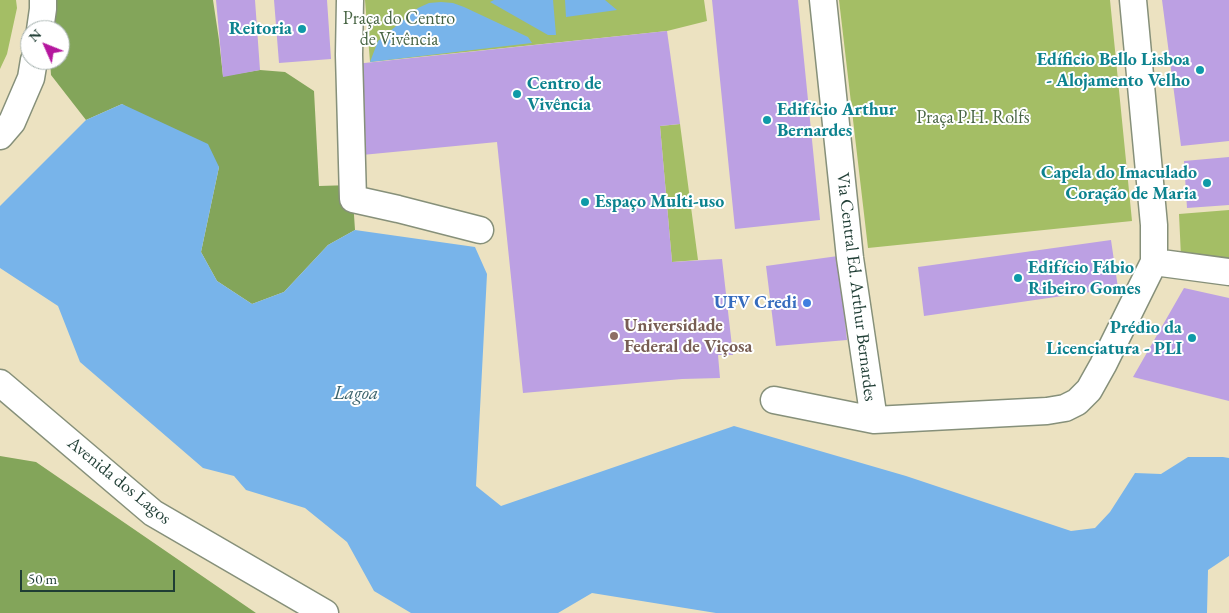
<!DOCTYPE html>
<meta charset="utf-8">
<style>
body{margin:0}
#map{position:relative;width:1229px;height:613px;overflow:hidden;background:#ece2c1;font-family:"EB Garamond",serif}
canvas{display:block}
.north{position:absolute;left:20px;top:20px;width:50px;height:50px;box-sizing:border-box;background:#fff;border:1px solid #a5b1ae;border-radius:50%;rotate:314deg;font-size:14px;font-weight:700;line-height:20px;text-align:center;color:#1f3d34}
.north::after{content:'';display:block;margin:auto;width:18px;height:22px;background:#b5179e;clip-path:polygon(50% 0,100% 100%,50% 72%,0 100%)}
.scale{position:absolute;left:20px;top:570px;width:155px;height:22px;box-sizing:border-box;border:2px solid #1f3d34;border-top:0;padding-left:6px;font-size:15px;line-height:18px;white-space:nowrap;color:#1f3d34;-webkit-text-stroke:4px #fff;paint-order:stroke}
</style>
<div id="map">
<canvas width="1229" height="613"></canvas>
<div class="north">N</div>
<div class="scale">50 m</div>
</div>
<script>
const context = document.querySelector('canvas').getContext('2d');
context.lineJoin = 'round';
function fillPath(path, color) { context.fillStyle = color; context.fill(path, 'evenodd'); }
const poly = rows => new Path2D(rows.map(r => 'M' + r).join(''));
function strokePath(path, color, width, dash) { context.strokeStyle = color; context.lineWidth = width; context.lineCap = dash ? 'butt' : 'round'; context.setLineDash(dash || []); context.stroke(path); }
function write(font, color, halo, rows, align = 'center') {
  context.font = font + ' "EB Garamond",serif'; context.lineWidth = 4; context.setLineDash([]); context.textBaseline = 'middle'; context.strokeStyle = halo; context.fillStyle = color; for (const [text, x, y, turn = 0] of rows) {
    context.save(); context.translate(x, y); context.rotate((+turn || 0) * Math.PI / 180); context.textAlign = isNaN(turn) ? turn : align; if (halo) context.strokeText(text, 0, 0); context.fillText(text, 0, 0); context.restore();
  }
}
const green = poly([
 [0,0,16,0,17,8,7,54,0,69],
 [365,0,704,0,707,21,667,31,370,62],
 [839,0,1110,0,1132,221,868,248],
 [680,124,698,260,672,262,660,126],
 [1229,210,1229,258,1181,257,1179,214]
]);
const forest = poly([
 [55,0,213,0,219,40,223,76,260,70,285,72,314,91,319,186,352,185,355,230,328,245,284,292,252,304,217,281,201,252,219,167,122,104,86,120,51,75,50,60,60,60,60,30,47,30],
 [0,456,36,462,256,613,0,613]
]);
const water = poly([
 [494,0,553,0,556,35,548,35,490,2],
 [565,0,605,0,617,10,566,17],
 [441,2,453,3,464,7,528,37,532,43,370,62,378,41,418,8,429,3],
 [122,104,208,144,219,167,201,252,217,281,252,304,284,292,328,245,355,230,475,247,487,274,476,486,501,506,734,426,906,476,1071,531,1095,528,1110,512,1135,473,1161,474,1188,457,1223,457,1229,458,1229,556,1208,570,1207,613,716,613,592,593,558,613,411,613,374,591,347,542,305,508,246,490,234,476,203,468,80,362,58,306,0,268,0,206,86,120]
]);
const building = poly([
 [216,0,255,0,260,70,223,77],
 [274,0,327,0,331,59,279,63],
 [712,0,798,0,820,220,735,229],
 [1162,0,1229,0,1229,141,1181,146],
 [667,31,680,124,660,126,672,262,722,259,733,355,718,355,720,378,682,379,523,393,497,142,362,155,355,64],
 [1229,157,1229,205,1187,208,1184,161],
 [1111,240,1118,288,924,316,918,267],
 [838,256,847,340,776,346,766,266],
 [1184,288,1229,298,1229,401,1133,377]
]);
const minor = poly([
 [350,0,349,55,353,199,398,209,480,230],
 [823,0,850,258,874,420,1047,411,1065,408,1077,402,1089,390,1103,365,1154,262],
 [1133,0,1154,225,1154,262,1229,272],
 [40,30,43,9,43,0],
 [0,136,12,122,31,78,34,60],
 [0,383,153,513,325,613],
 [774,400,874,420]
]);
const markers = [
 [302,29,5,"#0f9aa8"],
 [1200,70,5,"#0f9aa8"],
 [517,94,5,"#0f9aa8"],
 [767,120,5,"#0f9aa8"],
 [1207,183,5,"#0f9aa8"],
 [585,202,5,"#0f9aa8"],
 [1018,278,5,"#0f9aa8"],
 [807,303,5,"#3f7fe0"],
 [614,336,5,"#8d6e63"],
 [1192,338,5,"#0f9aa8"]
];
const parkNames = [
 ["Praça do Centro",399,19],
 ["de Vivência",399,40],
 ["Praça P.H. Rolfs",973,118]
];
const cultureNames = [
 ["Reitoria",292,29],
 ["Edíficio Bello Lisboa",1190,60],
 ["- Alojamento Velho",1190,81],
 ["Centro de",527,84,"left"],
 ["Vivência",527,105,"left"],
 ["Edifício Arthur",777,110,"left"],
 ["Bernardes",777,131,"left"],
 ["Capela do Imaculado",1197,173],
 ["Coração de Maria",1197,194],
 ["Espaço Multi-uso",595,202,"left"],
 ["Edifício Fábio",1028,268,"left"],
 ["Ribeiro Gomes",1028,289,"left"],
 ["Prédio da",1182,328],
 ["Licenciatura - PLI",1182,349]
];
const streetNames = [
 ["Via Central Ed. Arthur Bernardes",856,287,83],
 ["Avenida dos Lagos",119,481,39]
];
const shopNames = [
 ["UFV Credi",797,303]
];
const educationNames = [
 ["Universidade",624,326],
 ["Federal de Viçosa",624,347]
];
const waterNames = [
 ["Lagoa",356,394]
];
fillPath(green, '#a4be65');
fillPath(forest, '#83a55a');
fillPath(water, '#78b4ea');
fillPath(building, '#bca0e3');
strokePath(minor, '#86907a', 29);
strokePath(minor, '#fff', 26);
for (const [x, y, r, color] of markers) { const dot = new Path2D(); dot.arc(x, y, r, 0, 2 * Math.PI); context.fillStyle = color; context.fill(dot); strokePath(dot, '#fff', 2); }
write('18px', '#476443', '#fff', parkNames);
write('bold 18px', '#0d838f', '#fff', cultureNames, 'right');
write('18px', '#1f3d34', '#fff', streetNames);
write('bold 18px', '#366cbe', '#fff', shopNames, 'right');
write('bold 18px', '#785e54', '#fff', educationNames, 'left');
write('italic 19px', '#3a616b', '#fff', waterNames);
</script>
